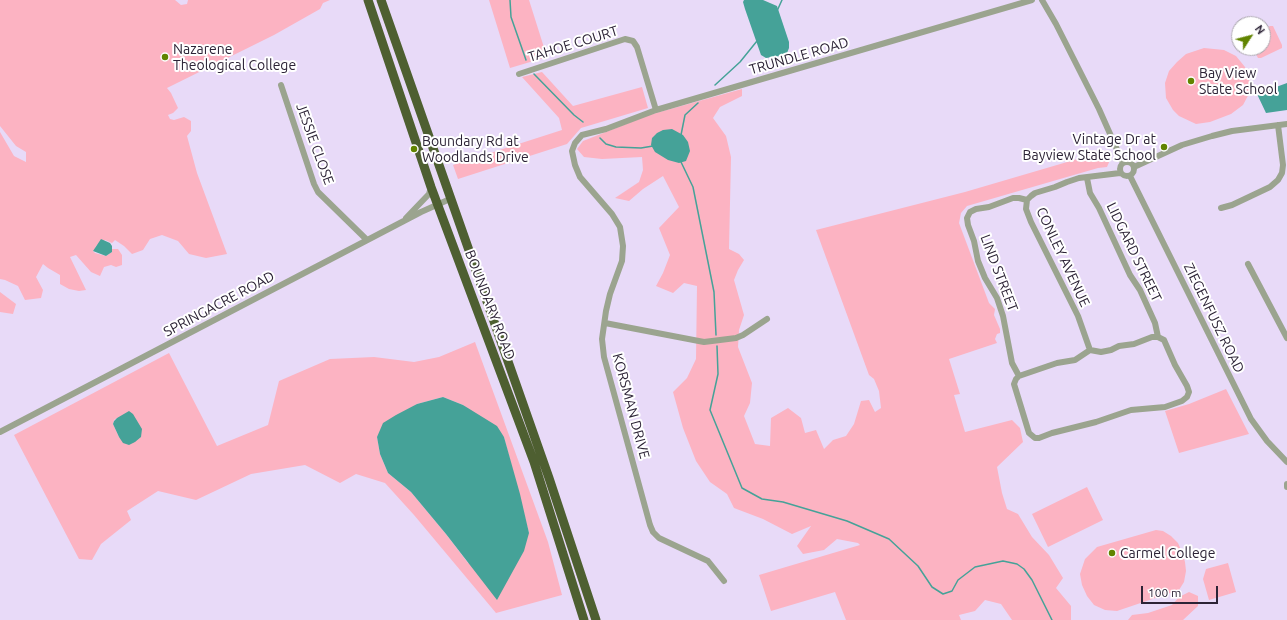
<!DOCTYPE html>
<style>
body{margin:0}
#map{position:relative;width:1287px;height:620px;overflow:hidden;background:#e8daf8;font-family:Ubuntu,sans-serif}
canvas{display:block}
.north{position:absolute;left:1231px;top:16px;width:40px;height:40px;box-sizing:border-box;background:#fff;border:1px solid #aba7af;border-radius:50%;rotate:54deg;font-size:11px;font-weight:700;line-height:16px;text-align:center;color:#2c2336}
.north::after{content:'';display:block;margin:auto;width:14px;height:18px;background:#618400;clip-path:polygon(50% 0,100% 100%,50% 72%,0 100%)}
.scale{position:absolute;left:1141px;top:586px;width:77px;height:18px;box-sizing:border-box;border:2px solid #2c2336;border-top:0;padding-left:5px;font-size:12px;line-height:14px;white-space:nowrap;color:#2c2336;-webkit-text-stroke:3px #fff;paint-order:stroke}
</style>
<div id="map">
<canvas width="1287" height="620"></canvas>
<div class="north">N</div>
<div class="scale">100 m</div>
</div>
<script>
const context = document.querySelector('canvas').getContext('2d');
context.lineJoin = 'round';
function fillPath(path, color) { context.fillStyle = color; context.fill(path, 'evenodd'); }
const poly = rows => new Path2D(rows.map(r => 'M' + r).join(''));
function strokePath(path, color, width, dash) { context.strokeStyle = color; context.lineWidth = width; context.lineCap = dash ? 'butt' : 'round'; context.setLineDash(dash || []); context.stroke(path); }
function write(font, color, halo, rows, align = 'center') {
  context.font = font + ' Ubuntu,sans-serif'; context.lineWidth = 4; context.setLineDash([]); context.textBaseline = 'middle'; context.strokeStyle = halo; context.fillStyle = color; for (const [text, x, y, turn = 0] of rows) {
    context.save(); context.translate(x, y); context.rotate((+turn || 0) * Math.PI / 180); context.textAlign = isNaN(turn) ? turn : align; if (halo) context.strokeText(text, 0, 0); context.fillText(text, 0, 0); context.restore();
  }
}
const green = poly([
 [0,0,175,0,181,5,187,4,188,0,330,0,323,3,320,9,274,35,167,88,171,93,178,108,173,113,168,115,170,119,174,120,184,117,191,121,191,131,187,136,197,173,227,254,206,258,189,254,178,241,162,235,150,239,143,250,132,254,124,246,115,240,112,243,105,240,96,246,95,249,93,251,95,253,106,256,112,252,112,249,118,249,122,255,122,265,116,267,111,265,104,267,100,276,91,272,76,255,70,257,86,290,79,291,69,289,60,284,60,275,48,268,43,264,36,277,43,290,41,298,25,300,18,286,5,280,0,279,0,132,14,156,26,162,26,152,16,146,0,126],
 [489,0,529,0,547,57,510,68],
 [1270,26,1273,26,1282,45,1282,48,1261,58,1258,58,1253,48,1263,48,1263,29],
 [1204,48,1224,50,1236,56,1245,67,1250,83,1250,92,1243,105,1231,114,1210,122,1196,124,1179,116,1173,110,1166,98,1165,83,1169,71,1177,62,1186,54],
 [542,72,573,106,642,87,648,108,581,128,567,144,458,179,453,165,562,130,559,118,522,77],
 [742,89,742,96,720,107,713,118,726,136,731,157,729,249,739,254,744,260,738,270,734,280,744,315,739,330,738,347,752,383,750,403,744,416,755,444,770,446,771,418,788,408,801,418,805,433,816,430,824,449,833,440,846,436,854,424,861,401,869,400,875,412,881,408,879,391,874,379,869,375,816,230,965,192,1108,150,1110,160,1107,167,1098,168,967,206,961,213,959,223,989,303,995,309,994,315,1000,329,1000,333,997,334,995,339,997,343,949,359,960,394,954,395,965,432,1012,420,1020,428,1023,442,997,467,1002,493,1007,509,1018,514,1032,537,1049,555,1063,578,1056,588,1071,606,1071,620,1012,620,1001,604,985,600,975,611,959,615,961,620,846,620,835,592,771,611,759,575,860,545,858,543,837,539,824,550,803,554,797,546,811,526,792,534,763,519,734,508,727,494,710,482,696,461,683,428,673,392,687,378,696,359,697,286,684,283,673,293,656,286,663,273,670,255,659,228,679,207,663,176,643,189,629,201,615,198,639,182,643,170,642,157,602,159,584,157,577,149,583,141,649,115],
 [0,292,16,304,13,314,0,312],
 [475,342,548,542,562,595,496,613,414,515,385,483,356,474,340,483,305,465,251,474,196,500,158,491,127,511,131,520,101,544,92,560,79,559,14,435,169,353,217,446,268,425,279,381,330,359,374,357,414,362,439,357],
 [443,397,463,405,504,437,529,533,468,563,446,534,411,492,388,473,380,454,377,437,417,404],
 [117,418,141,437,119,437,113,424,114,420],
 [1226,389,1249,434,1179,453,1165,411,1189,404],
 [1087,487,1103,520,1048,547,1032,514],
 [1156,530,1163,531,1171,536,1178,543,1182,552,1185,562,1186,571,1184,582,1179,590,1117,611,1105,610,1094,605,1087,596,1082,585,1080,574,1085,559,1097,547],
 [1228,563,1236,592,1209,600,1203,579,1206,569],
 [1189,592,1198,596,1198,606,1183,620,1128,620,1132,615,1148,613,1172,605,1179,597]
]);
const water = poly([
 [744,0,763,0,777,6,789,42,789,48,787,53,780,56,766,58,761,55,745,9,743,2],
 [1287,83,1287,110,1266,113,1257,94],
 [672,129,683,135,688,142,690,151,686,161,679,163,668,160,655,152,651,145,652,138,657,133,663,130],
 [101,239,110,243,112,246,112,252,106,256,93,251],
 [443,397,463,405,497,426,504,437,520,494,529,533,524,551,497,600,446,534,411,492,388,473,380,454,377,437,383,423,396,415,417,404],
 [129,411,133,414,142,429,141,437,135,442,129,445,123,443,119,437,113,424,114,421,117,418]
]);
const stream = poly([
 [510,0,511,17,526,60],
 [777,11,782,0],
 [534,74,574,115,583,122],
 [715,85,740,62,757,41],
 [681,135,685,115,698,103],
 [600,138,606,144,616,147,641,148,653,146],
 [681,162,693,187,714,292,716,335],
 [717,346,718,374,710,410,742,488,762,499,783,502,847,521,889,539,918,566,932,587,943,594,952,591,958,580,975,567,1003,561,1017,564,1024,569,1032,580,1052,620]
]);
const minor = poly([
 [1042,0,1056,24,1099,109,1123,163],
 [519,74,625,39,633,41,637,47,656,110],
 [281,85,314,184,318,192,367,240],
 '1120 169a7 7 0 1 1 14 0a7 7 0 1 1-14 0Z',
 [1134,167,1182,145,1212,136,1232,131,1287,124],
 [1130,176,1251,419,1267,441,1287,462],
 [1087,178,1090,193,1099,208,1130,275,1140,290,1155,323,1158,337],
 [1221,208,1232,205,1270,187,1278,180,1282,173,1283,165,1278,125],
 [406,218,429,194,431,187],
 [1248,264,1287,338],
 [605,323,704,342,736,338,743,335,767,319],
 [1152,337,1158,337,1164,340,1175,365,1187,386,1189,392,1187,397,1182,401,1165,407,1131,410,1096,422,1052,433,1039,438,1035,438,1029,433,1014,384,1016,379,1019,376,1057,363,1075,360,1090,350,1101,352,1111,350,1119,346,1134,344,1152,337],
 [1090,350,1078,316,1031,222,1026,209,1027,200,1031,196,1035,193,1055,187,1067,182,1079,178,1120,173],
 [1019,376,1012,363,1003,316,997,298,985,278,978,261,974,241,968,225,967,218,970,212,976,209,989,207,1013,198,1019,198,1027,200],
 [0,432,421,212,450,199],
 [1287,484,1287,487],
 [724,581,708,561,659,538,653,532,650,525,604,357,602,339,606,311,610,294,622,261,623,246,620,227,612,214,580,177,575,165,572,151,575,143,582,135,606,129,656,110,1032,0]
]);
const highway = poly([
 [368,0,431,187,534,462,584,620],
 [381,0,549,478,596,620]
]);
const markers = [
 [165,57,4,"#618400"],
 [1191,81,4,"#618400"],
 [1164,147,4,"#618400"],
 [414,149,4,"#618400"],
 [1112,553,4,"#618400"]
];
const streetNames = [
 ["TAHOE COURT",573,44,-17],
 ["TRUNDLE ROAD",799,56,-16],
 ["JESSIE CLOSE",315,144,70],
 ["LIDGARD STREET",1134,252,64],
 ["CONLEY AVENUE",1063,257,65],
 ["LIND STREET",999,273,69],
 ["SPRINGACRE ROAD",219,304,-28],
 ["BOUNDARY ROAD",490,305,69],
 ["ZIEGENFUSZ ROAD",1214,318,64],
 ["KORSMAN DRIVE",631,406,75]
];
const poiNames = [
 ["Nazarene",173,49],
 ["Theological College",173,65],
 ["Bay View",1199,73],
 ["State School",1199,89],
 ["Vintage Dr at",1156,139,"right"],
 ["Bayview State School",1156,155,"right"],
 ["Boundary Rd at",422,141],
 ["Woodlands Drive",422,157],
 ["Carmel College",1120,553]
];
fillPath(green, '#fcb3c2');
fillPath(water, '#45a298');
strokePath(stream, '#45a298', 1.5);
strokePath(minor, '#9ba48f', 6);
strokePath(highway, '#4e5f31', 9);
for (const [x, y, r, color] of markers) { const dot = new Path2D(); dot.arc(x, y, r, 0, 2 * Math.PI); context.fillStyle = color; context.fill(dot); strokePath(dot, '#fff', 1.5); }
write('14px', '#2c2336', '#fff', streetNames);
write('14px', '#2c2336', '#fff', poiNames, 'left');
</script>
